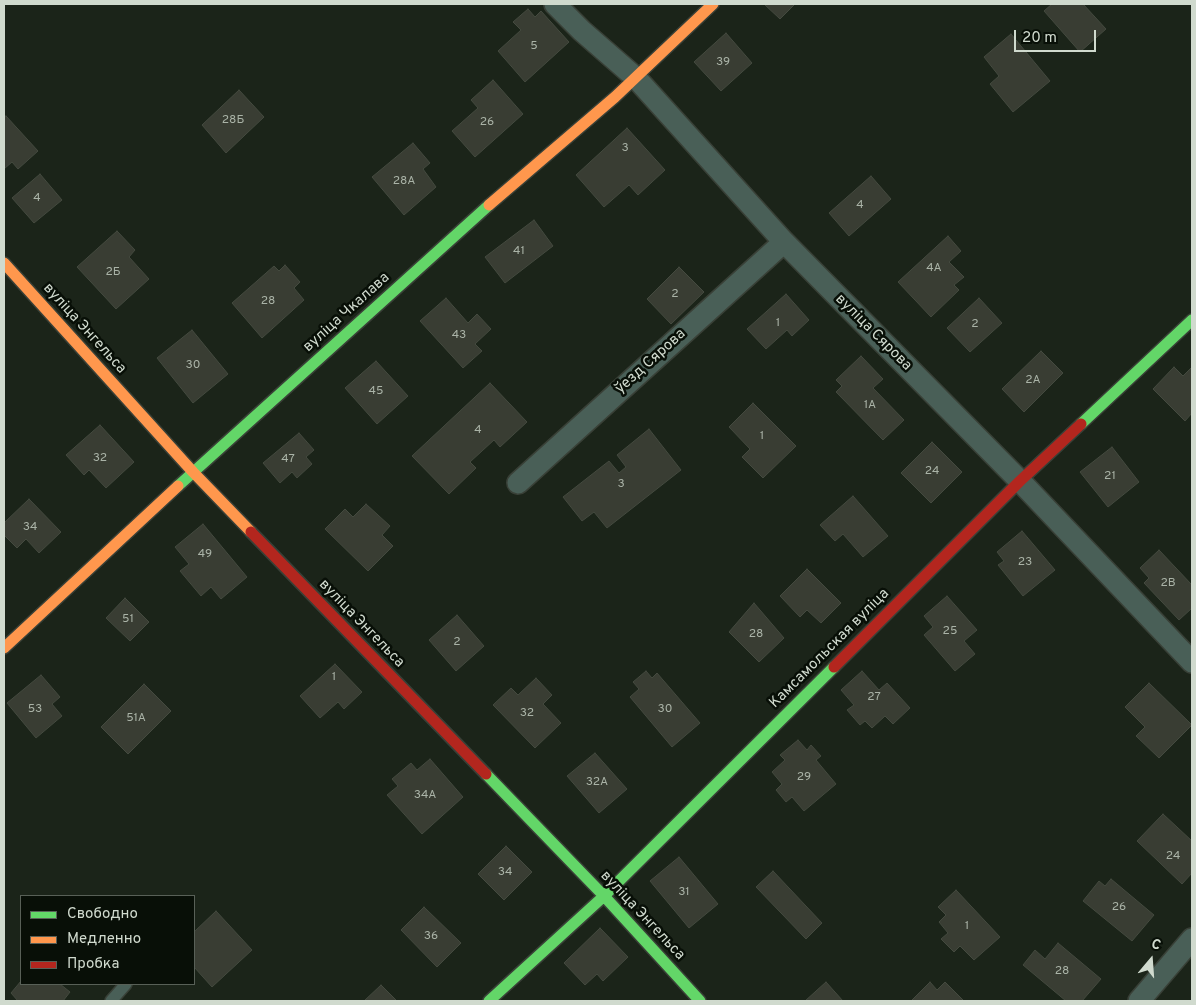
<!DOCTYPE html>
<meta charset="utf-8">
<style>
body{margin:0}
#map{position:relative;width:1196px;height:1005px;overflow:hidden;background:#1b2419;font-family:Overpass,sans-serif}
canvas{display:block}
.frame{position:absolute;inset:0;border:5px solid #d0dace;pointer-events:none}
.legend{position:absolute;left:20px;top:895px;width:175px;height:90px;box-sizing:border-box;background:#080f07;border:1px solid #586057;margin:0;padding:6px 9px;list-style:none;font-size:15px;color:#d0dace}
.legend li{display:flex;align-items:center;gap:10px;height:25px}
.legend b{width:25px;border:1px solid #586057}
.north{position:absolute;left:1126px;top:935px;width:50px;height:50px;-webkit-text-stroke:4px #080f07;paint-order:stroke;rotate:18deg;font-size:14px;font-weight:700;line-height:20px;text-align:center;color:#d0dace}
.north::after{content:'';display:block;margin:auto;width:18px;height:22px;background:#d0dace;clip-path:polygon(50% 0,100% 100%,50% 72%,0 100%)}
.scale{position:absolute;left:1014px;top:30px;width:82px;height:22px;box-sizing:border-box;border:2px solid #d0dace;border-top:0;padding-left:6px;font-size:15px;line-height:18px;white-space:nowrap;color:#d0dace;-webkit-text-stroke:4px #080f07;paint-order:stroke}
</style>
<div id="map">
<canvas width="1196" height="1005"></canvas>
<div class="frame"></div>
<ul class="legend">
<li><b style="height:6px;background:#63d668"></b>Свободно</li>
<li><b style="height:6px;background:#ff974d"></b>Медленно</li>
<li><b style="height:6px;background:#b3261e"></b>Пробка</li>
</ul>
<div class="north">С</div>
<div class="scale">20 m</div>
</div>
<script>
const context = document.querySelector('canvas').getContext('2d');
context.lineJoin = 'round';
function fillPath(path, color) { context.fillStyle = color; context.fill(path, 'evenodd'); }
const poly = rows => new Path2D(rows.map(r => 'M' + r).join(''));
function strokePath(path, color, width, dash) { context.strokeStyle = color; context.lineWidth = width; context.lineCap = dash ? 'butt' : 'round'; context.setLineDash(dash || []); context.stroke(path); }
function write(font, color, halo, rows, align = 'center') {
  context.font = font + ' Overpass,sans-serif'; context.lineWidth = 5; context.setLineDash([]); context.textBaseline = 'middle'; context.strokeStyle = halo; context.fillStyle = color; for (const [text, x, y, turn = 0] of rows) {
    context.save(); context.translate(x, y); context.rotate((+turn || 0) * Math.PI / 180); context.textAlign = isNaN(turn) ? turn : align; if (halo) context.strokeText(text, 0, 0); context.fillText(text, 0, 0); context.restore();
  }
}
const building = poly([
 [764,4,795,4,780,19,764,4],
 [1052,4,1083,4,1106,29,1080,52,1044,11,1052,4],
 [528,9,535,17,541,11,569,42,525,82,498,51,521,30,513,22,528,9],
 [726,33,752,63,721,91,694,62,726,33],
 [1011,34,1050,81,1013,112,990,84,999,76,984,57,1011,34],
 [493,80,523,114,475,157,452,131,478,108,471,100,493,80],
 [239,90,264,117,226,153,202,125,239,90],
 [6,116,38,151,18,169,12,162,4,169,4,117,6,116],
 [627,128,665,170,638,195,629,185,604,207,576,175,627,128],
 [413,143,430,163,423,169,436,187,404,215,372,177,413,143],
 [40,174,62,200,34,223,12,198,40,174],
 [871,176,891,199,849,236,829,213,871,176],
 [534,220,553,246,505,283,485,257,534,220],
 [117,231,135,250,129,257,149,279,116,309,77,267,117,231],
 [948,236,961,251,949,262,964,277,954,285,959,290,931,317,898,282,948,236],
 [285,265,300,282,294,288,304,300,262,338,232,303,274,266,279,271,285,265],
 [679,267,704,292,671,324,647,299,679,267],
 [786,294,809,320,792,336,787,330,766,349,747,329,786,294],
 [446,298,468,323,477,314,491,329,475,344,482,351,463,368,420,321,446,298],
 [979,298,1002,323,970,352,947,328,979,298],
 [192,330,228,374,193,403,157,358,192,330],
 [1041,351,1063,373,1024,412,1002,389,1041,351],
 [861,356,883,379,873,388,904,420,883,440,836,392,842,386,836,380,861,356],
 [376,361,408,396,377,424,345,388,376,361],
 [1174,367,1183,376,1191,368,1192,369,1192,413,1185,421,1153,389,1174,367],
 [490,383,527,422,500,447,494,440,470,462,476,468,449,494,412,456,490,383],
 [753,403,796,446,763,478,742,457,750,449,729,427,753,403],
 [100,425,134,462,106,488,89,470,84,475,66,455,100,425],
 [649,429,681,470,607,528,594,512,582,521,563,497,609,461,619,473,626,467,617,455,649,429],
 [299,433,314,450,306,457,312,464,297,478,292,472,280,483,263,463,299,433],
 [932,442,962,472,931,503,901,473,932,442],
 [1112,447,1139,482,1108,507,1080,472,1112,447],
 [853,496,888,536,863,557,843,534,835,541,820,525,853,496],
 [29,499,61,532,39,553,26,539,17,548,4,535,4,523,29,499],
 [366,504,390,526,382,535,393,546,368,571,325,529,345,509,353,517,366,504],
 [203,524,247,577,221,599,211,587,201,596,180,571,189,564,175,547,203,524],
 [1022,531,1055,570,1023,596,998,565,1004,561,997,552,1022,531],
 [1159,550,1192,585,1192,608,1179,620,1144,583,1149,578,1140,568,1159,550],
 [807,569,841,603,821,623,807,610,800,617,780,596,807,569],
 [947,596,977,630,964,641,975,654,955,671,924,635,933,627,924,616,947,596],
 [125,598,149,622,130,641,106,618,125,598],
 [754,603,784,638,759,662,729,632,754,603],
 [457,615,484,646,456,671,429,640,457,615],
 [335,664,362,692,344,709,338,702,320,718,300,696,335,664],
 [646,671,652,678,657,673,700,723,672,747,630,697,639,689,633,682,646,671],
 [862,671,879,690,887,683,910,708,893,724,885,716,872,728,865,721,860,725,847,710,854,705,841,690,862,671],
 [41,675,60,697,52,704,62,716,36,738,7,703,41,675],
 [536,678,552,695,543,704,561,723,535,748,493,705,511,688,518,695,536,678],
 [1149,683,1192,725,1159,758,1136,736,1145,727,1125,707,1149,683],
 [144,684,171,711,128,754,101,727,144,684],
 [798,740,807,750,811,745,821,756,816,760,836,784,804,811,792,797,786,802,776,790,782,784,772,772,785,760,780,755,798,740],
 [595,753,627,789,599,813,567,776,595,753],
 [430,759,463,797,422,834,387,795,398,786,392,779,411,763,417,770,430,759],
 [1163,814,1192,841,1192,873,1182,884,1137,841,1163,814],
 [506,846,532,872,504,900,478,874,506,846],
 [679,857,718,904,689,928,650,881,679,857],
 [773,871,822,923,806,939,756,887,773,871],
 [1111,879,1154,915,1132,941,1083,901,1099,881,1105,886,1111,879],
 [956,890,1000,937,974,960,960,946,954,952,941,939,948,933,939,922,946,915,938,907,956,890],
 [424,907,461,943,437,967,401,930,424,907],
 [216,911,252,950,212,987,194,967,194,932,216,911],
 [600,928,628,957,603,981,597,974,585,985,564,963,600,928],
 [1058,943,1101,979,1082,1001,1066,1001,1023,965,1035,950,1045,959,1058,943],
 [21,981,21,984,60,984,70,992,63,1001,18,1001,11,993,21,981],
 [826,982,843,1001,805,1001,826,982],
 [930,982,937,990,945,982,964,1001,911,1001,930,982],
 [381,985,397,1001,364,1001,381,985]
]);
const lane = poly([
 [111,1001,126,984]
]);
const street = poly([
 [555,4,582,31,636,78,784,242,1020,481,1192,662],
 [518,483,784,242],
 [1139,1001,1192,939]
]);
const fast = poly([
 [1081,424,1192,320],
 [178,486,489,205],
 [486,774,604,896,700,1001],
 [489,1001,604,896,834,667]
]);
const slow = poly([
 [489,205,615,97,713,4],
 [4,263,193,472,251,532],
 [4,648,178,486]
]);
const jam = poly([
 [251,532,486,774],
 [834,667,1020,481,1081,424]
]);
const numberNames = [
 ["5",534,47],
 ["39",723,63],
 ["28Б",233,121],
 ["26",487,123],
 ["3",625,149],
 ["28А",404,182],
 ["4",37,199],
 ["4",860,206],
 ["41",519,252],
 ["4А",934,269],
 ["2Б",113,273],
 ["2",675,295],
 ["28",268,302],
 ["1",778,324],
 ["2",975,325],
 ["43",459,336],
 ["30",193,366],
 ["2А",1033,381],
 ["45",376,392],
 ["1А",870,406],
 ["4",478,431],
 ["1",762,437],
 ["32",100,459],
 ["47",288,460],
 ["24",932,472],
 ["21",1110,477],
 ["3",621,485],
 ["34",30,528],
 ["49",205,555],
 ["23",1025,563],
 ["2В",1168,584],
 ["51",128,620],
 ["25",950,632],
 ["28",756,635],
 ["2",457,643],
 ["1",334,678],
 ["27",874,698],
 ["53",35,710],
 ["30",665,710],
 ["32",527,714],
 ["51А",136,719],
 ["29",804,778],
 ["32А",597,783],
 ["34А",425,796],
 ["24",1173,857],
 ["34",505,873],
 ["31",684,893],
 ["26",1119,908],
 ["1",967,927],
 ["36",431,937],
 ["28",1062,972]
];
const streetNames = [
 ["вуліца Чкалава",347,313,-42],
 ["вуліца Энгельса",84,329,48],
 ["вуліца Сярова",873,333,45],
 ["ўезд Сярова",651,362,-42],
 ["вуліца Энгельса",361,624,46],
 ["Камсамольская вуліца",830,649,-45],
 ["вуліца Энгельса",642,916,47]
];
fillPath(building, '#393d33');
strokePath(building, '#444a3f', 1);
strokePath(lane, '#394037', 14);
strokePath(street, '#394037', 24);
strokePath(fast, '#394037', 14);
strokePath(slow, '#394037', 14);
strokePath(jam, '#394037', 14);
strokePath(lane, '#495f57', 11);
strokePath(street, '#495f57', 21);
strokePath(fast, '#63d668', 11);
strokePath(slow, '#ff974d', 11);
strokePath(jam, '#b3261e', 11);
write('12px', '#aab3a7', null, numberNames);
write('15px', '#d0dace', '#080f07', streetNames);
</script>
